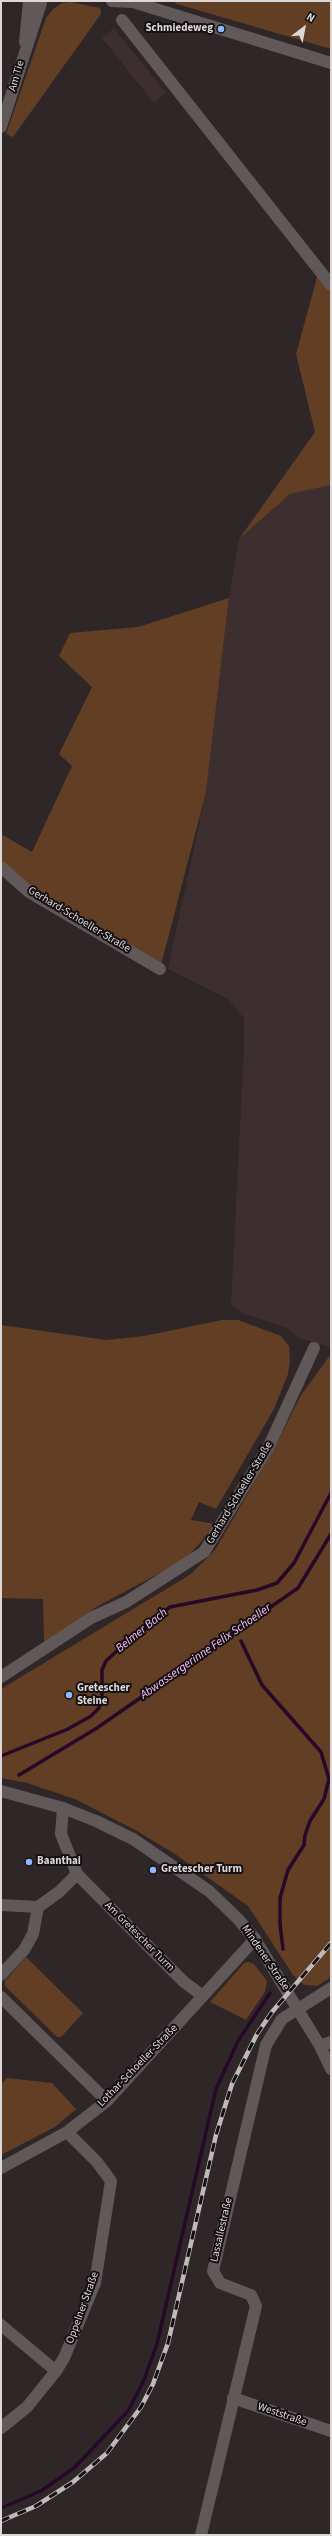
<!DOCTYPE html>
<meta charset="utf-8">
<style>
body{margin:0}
#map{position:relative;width:332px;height:2536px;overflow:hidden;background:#2f2627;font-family:"Source Sans 3",sans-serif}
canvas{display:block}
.frame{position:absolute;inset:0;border:2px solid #ddd8d8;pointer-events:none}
.north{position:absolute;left:284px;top:8px;width:40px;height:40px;-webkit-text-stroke:3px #141011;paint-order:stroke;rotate:32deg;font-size:11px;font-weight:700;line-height:16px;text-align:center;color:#ddd8d8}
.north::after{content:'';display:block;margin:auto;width:14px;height:18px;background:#ddd8d8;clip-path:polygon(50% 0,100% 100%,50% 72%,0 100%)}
</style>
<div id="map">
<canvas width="332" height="2536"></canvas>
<div class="frame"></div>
<div class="north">N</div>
</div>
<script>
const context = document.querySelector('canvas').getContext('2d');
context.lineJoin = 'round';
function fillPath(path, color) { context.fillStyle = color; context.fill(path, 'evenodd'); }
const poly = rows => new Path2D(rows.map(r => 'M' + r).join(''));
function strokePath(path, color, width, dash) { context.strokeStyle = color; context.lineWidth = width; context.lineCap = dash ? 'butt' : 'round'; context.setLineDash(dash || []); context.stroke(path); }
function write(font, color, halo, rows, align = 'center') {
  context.font = font + ' "Source Sans 3",sans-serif'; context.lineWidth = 4; context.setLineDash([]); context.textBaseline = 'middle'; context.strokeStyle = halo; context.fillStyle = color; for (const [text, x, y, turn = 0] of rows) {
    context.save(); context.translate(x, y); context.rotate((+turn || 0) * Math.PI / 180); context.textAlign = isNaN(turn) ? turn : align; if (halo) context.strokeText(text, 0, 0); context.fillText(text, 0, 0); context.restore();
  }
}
const built = poly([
 [114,28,166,93,154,103,102,38],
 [331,485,331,1347,298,1338,287,1328,242,1313,231,1305,244,1046,244,1018,226,998,168,969,206,792,229,598,239,539,290,494]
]);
const green = poly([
 [173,1,329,1,331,3,331,49,177,4],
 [71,2,100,8,101,14,13,137,6,134,46,18,53,9,62,3],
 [319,270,331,285,331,485,290,494,239,539,315,432,296,354],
 [229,598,206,792,160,969,29,892,1,867,1,834,32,852,72,766,59,754,92,687,59,656,70,633,138,627],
 [222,1320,238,1320,281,1336,289,1346,290,1361,288,1374,274,1409,216,1509,199,1502,191,1520,216,1524,186,1559,98,1606,44,1645,43,1599,1,1598,1,1325,106,1340,144,1336],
 [331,1354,331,1977,317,1986,304,1985,293,1975,248,1906,175,1854,137,1831,75,1799,27,1783,1,1778,1,1689,191,1574,215,1550,277,1443,301,1395],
 [26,1957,83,2013,61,2037,57,2037,5,1986,5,1981],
 [249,1962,254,1964,267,1981,265,1992,246,2020,210,2002,244,1963],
 [7,2078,52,2083,76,2109,55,2127,1,2155,1,2084]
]);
const stream = poly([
 [241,1641,262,1685,321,1752,329,1779,324,1799,310,1821,305,1835,304,1845,288,1870,280,1898,280,1924,283,1949],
 [1,1756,68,1729,91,1716,99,1708,102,1696,102,1670,106,1661,121,1647,139,1636,158,1616,170,1607,257,1590,277,1583,294,1563,331,1493],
 [19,1775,97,1728,298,1588,331,1534],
 [1,2508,41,2491,74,2468,128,2411,144,2380,157,2344,216,2089,238,2041,270,1993]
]);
const street = poly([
 [122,20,331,285],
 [1,867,29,892,160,969],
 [1,1677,91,1618,126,1602,204,1552,269,1446,314,1348],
 [63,1808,61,1834,77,1874,152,1950,184,1982,203,1996],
 [1,1905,38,1907],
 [1,1975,24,1950,33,1934,38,1907,59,1892,77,1874],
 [1,1997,107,2101],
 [320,2046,331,2042],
 [1,2168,67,2132,107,2101,255,1939],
 [1,2325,56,2371],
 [233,2398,331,2431],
 [1,2428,27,2407,56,2371,64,2358,95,2283,111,2181,97,2162,67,2132],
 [201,2535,256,2306,251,2295,220,2283,213,2271,266,2045,282,2019,298,2009]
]);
const secondary = poly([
 [112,1,133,2,331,63],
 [25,42,29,1],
 [1,127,41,3],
 [1,1791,63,1808,96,1821,133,1839,209,1891,238,1919,255,1939,320,2046,331,2069],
 [298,2009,331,1988]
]);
const rail = poly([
 [1,2521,36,2506,73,2482,107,2453,141,2407,153,2384,168,2343,216,2135,232,2084,257,2034,272,2012,331,1943]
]);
const markers = [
 [221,29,4,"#8db9fc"],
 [69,1695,4,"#8db9fc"],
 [29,1862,4,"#8db9fc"],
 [153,1870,4,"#8db9fc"]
];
const poiNames = [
 ["Schmiedeweg",213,29,"right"],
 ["Gretescher",77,1689],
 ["Steine",77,1702],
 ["Baanthai",37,1862],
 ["Gretescher Turm",161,1870]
];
const streetNames = [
 ["Am Tie",17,76,-74],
 ["Gerhard-Schoeller-Straße",79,920,31],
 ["Gerhard-Schoeller-Straße",240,1493,-59],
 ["Am Gretescher Turm",139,1937,45],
 ["Mindener Straße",265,1958,56],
 ["Lothar-Schoeller-Straße",138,2066,-46],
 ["Lassallestraße",222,2230,-77],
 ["Oppelner Straße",83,2308,-70],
 ["Weststraße",282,2415,19]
];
const waterNames = [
 ["Belmer Bach",142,1631,-39],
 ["Abwassergerinne Felix Schoeller",206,1652,-35]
];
fillPath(built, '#3d2e30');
fillPath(green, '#613e24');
strokePath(stream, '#280829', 3.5);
strokePath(street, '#615859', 12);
strokePath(secondary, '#615859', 12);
strokePath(rail, '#bfbaba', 4.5);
strokePath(rail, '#141011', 3, [9]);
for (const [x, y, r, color] of markers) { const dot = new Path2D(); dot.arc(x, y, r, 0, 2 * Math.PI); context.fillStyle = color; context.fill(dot); strokePath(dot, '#141011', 1.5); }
write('bold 11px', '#ddd8d8', '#141011', poiNames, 'left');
write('11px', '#ddd8d8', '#141011', streetNames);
write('italic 12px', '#fbc0fc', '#141011', waterNames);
</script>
